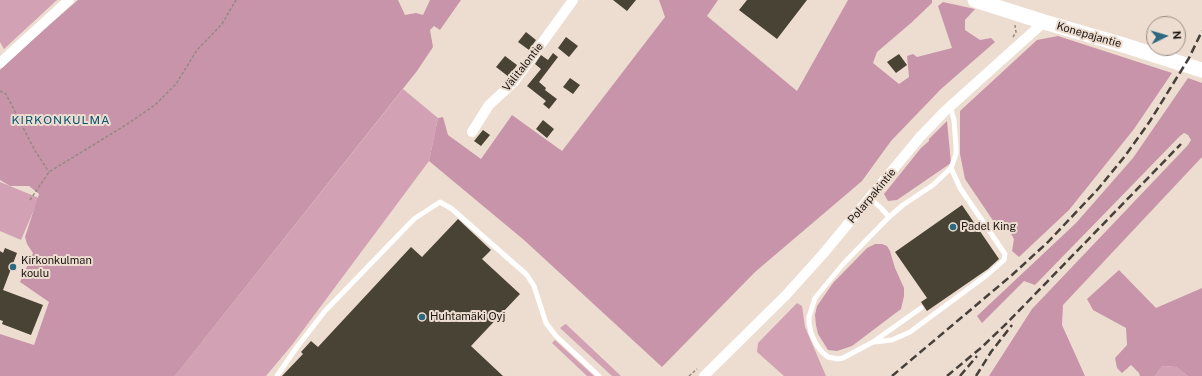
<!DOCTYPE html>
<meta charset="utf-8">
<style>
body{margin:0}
#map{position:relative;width:1202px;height:376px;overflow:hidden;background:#edddd0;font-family:"Public Sans",sans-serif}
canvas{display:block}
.north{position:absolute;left:1146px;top:16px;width:40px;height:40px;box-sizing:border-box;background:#edddd0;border:1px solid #998d84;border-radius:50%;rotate:85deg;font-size:11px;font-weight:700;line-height:16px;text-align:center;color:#1a1511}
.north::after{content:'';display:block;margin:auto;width:14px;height:18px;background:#2c6880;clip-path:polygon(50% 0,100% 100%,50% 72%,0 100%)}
</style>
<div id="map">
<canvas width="1202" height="376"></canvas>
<div class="north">N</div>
</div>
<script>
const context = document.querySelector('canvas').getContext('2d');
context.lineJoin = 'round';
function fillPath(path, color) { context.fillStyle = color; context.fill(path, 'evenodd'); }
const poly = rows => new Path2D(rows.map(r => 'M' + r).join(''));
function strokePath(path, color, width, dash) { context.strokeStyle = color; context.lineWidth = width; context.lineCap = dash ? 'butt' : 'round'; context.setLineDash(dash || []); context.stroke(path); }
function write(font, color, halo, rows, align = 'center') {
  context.font = font + ' "Public Sans",sans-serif'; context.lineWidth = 4; context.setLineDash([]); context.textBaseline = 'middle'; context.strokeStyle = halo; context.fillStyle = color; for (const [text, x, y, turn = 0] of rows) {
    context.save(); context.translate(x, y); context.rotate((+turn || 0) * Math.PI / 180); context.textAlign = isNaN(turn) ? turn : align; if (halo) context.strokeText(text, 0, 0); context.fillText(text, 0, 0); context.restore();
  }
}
const green = poly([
 [0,0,57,0,4,49,0,42],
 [403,89,438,118,429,161,292,345,266,376,175,376],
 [0,182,39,198,21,240,0,231],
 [797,303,802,306,805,327,826,376,784,376,757,352,758,343],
 [566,324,568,326,621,376,612,376,560,328,564,325],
 [555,340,594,376,587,376,552,343],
 [1162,366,1176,367,1188,376,1155,376]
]);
const forest = poly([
 [78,0,398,0,405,15,416,13,423,15,430,0,461,0,440,30,434,26,430,30,433,47,417,71,175,376,0,376,0,334,34,345,49,302,20,282,33,253,27,244,25,237,39,194,29,186,10,186,0,180,0,70,33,39],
 [659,0,718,0,707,16,797,91,848,0,932,0,932,3,911,23,877,52,873,63,899,84,909,77,907,56,913,54,917,57,952,48,938,6,943,2,975,9,965,20,965,30,980,40,991,38,995,42,941,89,891,141,862,181,755,272,662,367,524,240,429,161,438,118,443,117,448,135,481,159,512,115,562,151,665,17],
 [1058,36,1172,73,1134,129,1069,210,1019,257,1012,251,1014,239,1005,223,994,222,965,179,960,154,960,111,1037,40],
 [1188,78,1202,83,1202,157,1063,305,1062,325,1085,376,989,376,1032,309,1188,145,1191,140,1188,135,1184,133,1180,136,1035,285,1024,281,982,323,977,316,1076,223,1133,158],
 [947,121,951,163,897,200,888,201,884,194,921,148,929,141,929,139],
 [875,244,882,244,887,246,890,251,895,268,904,288,904,296,901,309,852,346,837,351,828,350,818,334,816,325,815,315,817,306,833,283,867,248],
 [1119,270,1156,308,1202,288,1202,376,1188,376,1176,367,1162,366,1155,376,1140,376,1139,373,1131,365,1122,373,1117,368,1115,358,1127,345,1126,328,1093,310,1087,299]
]);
const building = poly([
 [613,0,636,0,627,11],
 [747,0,807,0,777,39,739,10],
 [526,32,536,40,529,50,518,42],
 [566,37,578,46,569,57,558,48],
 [553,53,558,57,539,82,546,88,545,90,557,99,549,109,543,104,546,101,527,86,541,69,535,64,541,55,548,60],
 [899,54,907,65,896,73,887,62],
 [505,56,517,65,509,77,496,67],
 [570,78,580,85,573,94,563,87],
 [543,120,554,129,547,138,536,129],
 [483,130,490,135,481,146,474,141],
 [962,205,999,259,988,269,927,311,921,302,927,298,895,252],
 [458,219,491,250,482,259,520,294,471,346,503,376,282,376,303,354,301,352,311,341,318,347,411,247,422,257],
 [5,248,17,253,3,290,43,305,31,335,2,324,3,321,0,320,0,251,3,253]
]);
const path = poly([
 [1013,37,1016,32,1015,25],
 [0,91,6,94,34,149,49,172],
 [30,200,49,172,129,123,155,105,176,84,197,50,222,24,236,0],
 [689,376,697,369]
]);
const lane = poly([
 [870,198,881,208,889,217],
 [921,308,873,342,843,358,838,359,828,357,822,352,816,344,811,333,809,323,809,317,815,298,844,263,889,217,903,205,933,185,951,168,956,154,956,146,954,120,950,106],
 [874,342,892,340,910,332,987,275,1004,260,1005,254,960,188,951,168],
 [277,376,297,347,325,311,414,219,440,202,452,209,527,275,534,286,546,323,556,336,599,376]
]);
const street = poly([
 [0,63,69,0],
 [472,132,489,105,514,82,573,0],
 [704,376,786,295,823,254,920,137,945,111,1044,22]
]);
const secondary = poly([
 [975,0,1044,22,1120,44,1202,70]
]);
const rail = poly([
 [892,376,1012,275,1048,242,1098,189,1125,156,1150,121,1189,58,1202,31],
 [947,376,982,347,1007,323,1181,144],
 [960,376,977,356],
 [976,376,991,352,1012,325]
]);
const markers = [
 [953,227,4,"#2c6880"],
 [13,267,4,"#2c6880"],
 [422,317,4,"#2c6880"]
];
const streetNames = [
 ["Konepajantie",1089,35,16],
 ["Välitalontie",523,67,-52],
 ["Polarpakintie",872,196,-50]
];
const poiNames = [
 ["Padel King",961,227],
 ["Kirkonkulman",21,261],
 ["koulu",21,274],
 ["Huhtamäki Oyj",430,317]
];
const neighbourhoodNames = [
 ["KIRKONKULMA",61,120]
];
fillPath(green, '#d2a1b4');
fillPath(forest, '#c894a9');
fillPath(building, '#484335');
strokePath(path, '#948980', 1.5, [3, 2]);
strokePath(lane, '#fff', 5);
strokePath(street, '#fff', 10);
strokePath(secondary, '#fff', 15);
strokePath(rail, '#473f39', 2.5, [8, 4]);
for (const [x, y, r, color] of markers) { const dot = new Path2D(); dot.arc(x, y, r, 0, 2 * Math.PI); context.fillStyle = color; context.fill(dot); strokePath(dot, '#edddd0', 1.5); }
write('11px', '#1a1511', '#edddd0', streetNames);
write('11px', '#1a1511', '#edddd0', poiNames, 'left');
context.letterSpacing = '1px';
write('12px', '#085771', '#edddd0', neighbourhoodNames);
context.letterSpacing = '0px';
</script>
